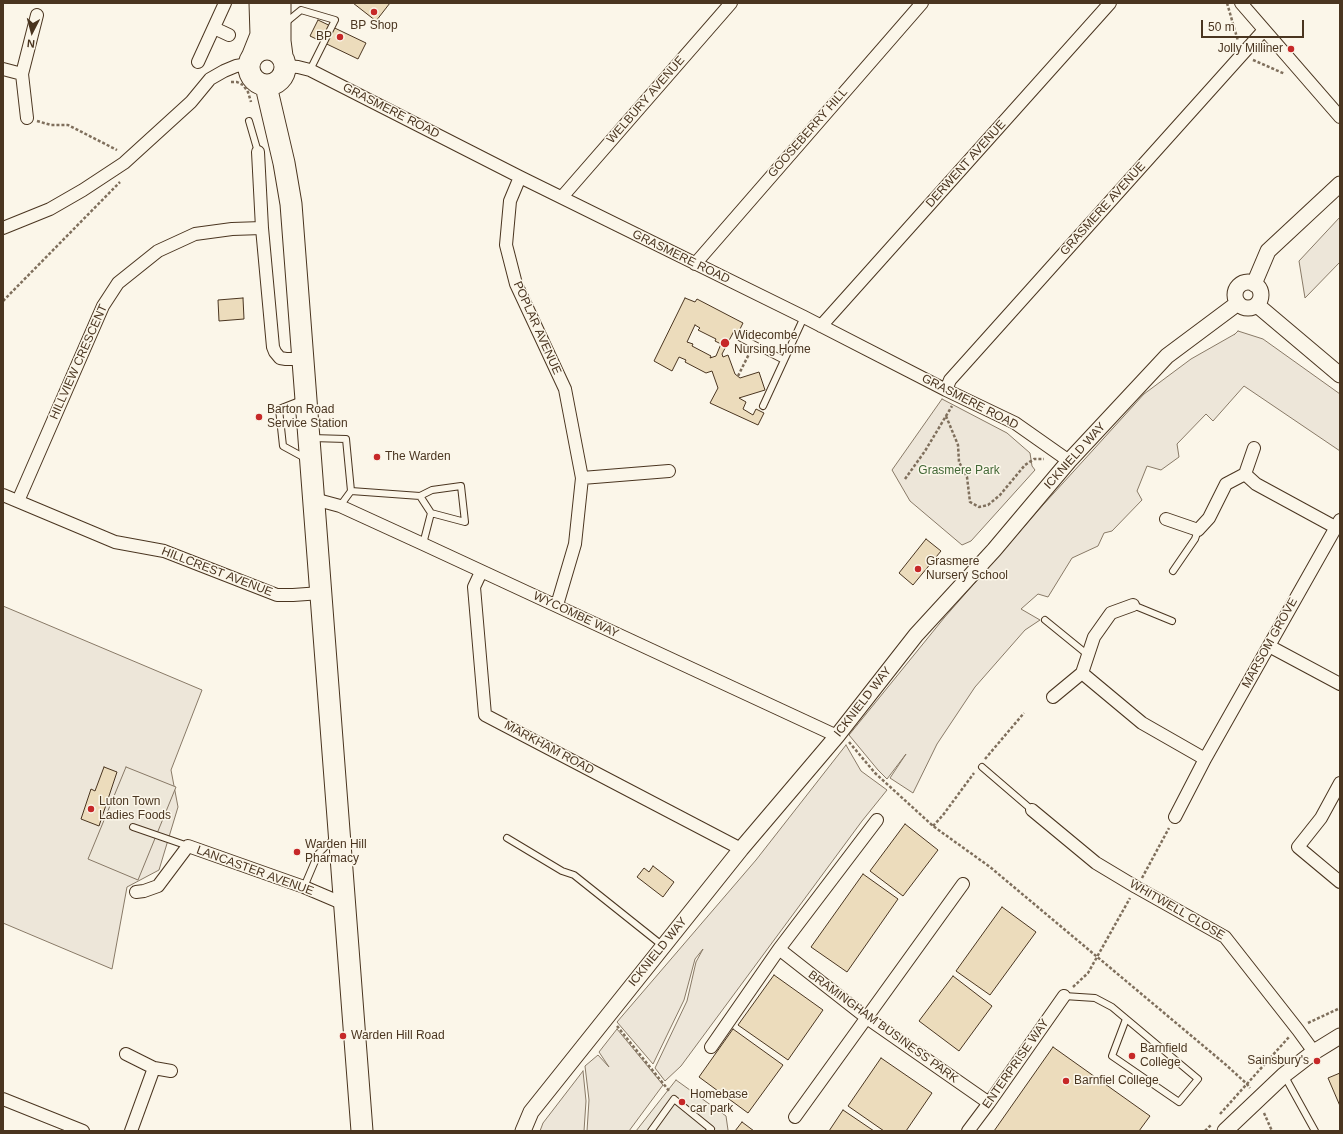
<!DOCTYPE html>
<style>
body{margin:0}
#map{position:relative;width:1343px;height:1134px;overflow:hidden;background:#fbf6e9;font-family:Arial,sans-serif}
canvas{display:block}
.frame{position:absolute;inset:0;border:4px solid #4a3520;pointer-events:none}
.north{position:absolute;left:12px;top:12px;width:40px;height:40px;-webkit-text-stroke:3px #fbf6e9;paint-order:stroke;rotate:186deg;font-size:11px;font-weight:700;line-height:16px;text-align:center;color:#4a3520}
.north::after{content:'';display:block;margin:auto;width:14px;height:18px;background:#4a3520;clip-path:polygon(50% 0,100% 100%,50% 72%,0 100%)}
.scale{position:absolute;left:1201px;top:20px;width:103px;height:18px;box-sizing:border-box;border:2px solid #4a3520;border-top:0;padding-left:5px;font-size:12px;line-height:14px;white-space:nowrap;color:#4a3520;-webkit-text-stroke:3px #fbf6e9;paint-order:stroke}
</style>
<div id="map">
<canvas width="1343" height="1134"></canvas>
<div class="frame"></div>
<div class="north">N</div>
<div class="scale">50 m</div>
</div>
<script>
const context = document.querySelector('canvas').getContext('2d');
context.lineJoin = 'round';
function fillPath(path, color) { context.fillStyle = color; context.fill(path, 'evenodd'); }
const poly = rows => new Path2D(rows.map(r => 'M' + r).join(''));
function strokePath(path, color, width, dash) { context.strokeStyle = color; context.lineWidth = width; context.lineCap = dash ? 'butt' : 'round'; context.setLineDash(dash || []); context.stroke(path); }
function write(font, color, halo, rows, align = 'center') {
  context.font = font + ' Arial,sans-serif'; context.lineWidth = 3; context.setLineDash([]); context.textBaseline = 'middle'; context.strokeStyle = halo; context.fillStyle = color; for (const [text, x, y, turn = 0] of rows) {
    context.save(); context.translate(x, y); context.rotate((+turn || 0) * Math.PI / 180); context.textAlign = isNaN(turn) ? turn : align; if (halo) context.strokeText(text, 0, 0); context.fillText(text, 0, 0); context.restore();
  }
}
const green = poly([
 [1340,217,1340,262,1305,298,1299,261,1340,217],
 [1238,331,1263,339,1340,394,1340,451,1244,386,1213,421,1206,414,1177,444,1179,457,1161,470,1147,466,1137,491,1142,500,1112,531,1104,533,1098,546,1072,558,1048,597,1038,594,1021,609,1040,620,1025,630,975,687,937,744,913,793,890,778,906,754,887,779,878,770,849,735,944,618,1043,505,1144,394,1191,359,1235,334,1234,335,1238,331],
 [942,399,1007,433,1030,453,1032,466,1035,470,971,541,962,545,910,501,892,470,942,399],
 [3,606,202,690,171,770,178,807,159,870,127,887,112,969,3,923,3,606],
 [846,745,861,771,887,790,862,821,681,1066,665,1081,655,1068,687,1001,696,962,703,949,695,959,684,1000,653,1064,617,1022,756,860,846,745],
 [617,1029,663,1085,629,1131,587,1131,589,1100,585,1066,598,1055,609,1067,599,1052,617,1029],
 [583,1071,586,1101,584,1131,540,1131,543,1123,583,1071]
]);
const parking = poly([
 [126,767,176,787,138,880,88,859,126,767],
 [676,1080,726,1116,728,1130,727,1131,636,1131,676,1080]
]);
const building = poly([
 [353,3,390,3,376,21,353,3],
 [318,20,366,43,358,59,310,36,318,20],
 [243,298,244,319,219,321,218,300,243,298],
 [685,298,695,302,697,299,743,323,738,333,734,331,722,354,723,357,728,355,735,374,740,378,759,372,765,390,739,398,746,402,743,409,753,415,756,409,764,413,758,425,710,403,718,388,712,371,706,373,685,362,686,360,679,357,672,371,654,361,685,298],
 [695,325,700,328,698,330,716,339,715,341,721,344,716,356,710,358,711,356,692,346,693,344,687,342,695,325],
 [926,539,941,551,913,585,899,573,926,539],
 [104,767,117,772,99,826,81,819,91,789,95,791,104,767],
 [905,824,938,850,903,896,870,871,905,824],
 [653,866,674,882,663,897,637,877,644,868,649,872,653,866],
 [863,874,898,899,847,972,811,947,863,874],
 [1002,907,1036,932,990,995,956,971,1002,907],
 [774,975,823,1010,788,1060,738,1025,774,975],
 [953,976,992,1006,959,1051,919,1021,953,976],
 [733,1029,783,1065,748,1113,699,1077,733,1029],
 [1053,1047,1150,1116,1139,1131,994,1131,1053,1047],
 [881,1058,932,1093,906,1131,884,1131,848,1106,881,1058],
 [1340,1073,1340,1106,1328,1078,1340,1073],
 [843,1110,874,1131,829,1131,843,1110],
 [742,1122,754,1131,735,1131,742,1122]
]);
const path = poly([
 [1227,3,1238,41],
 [1253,60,1285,74],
 [231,82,237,82,243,85,248,92,251,102],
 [37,121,51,125,68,125,117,150],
 [3,301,120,182],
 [738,376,750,352],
 [946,416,958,445,959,462,967,477,970,502,979,507,988,505,1000,495,1025,465,1034,459,1044,459],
 [905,479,925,451,952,406],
 [849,742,875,773,933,826,990,867,1225,1064,1247,1084,1250,1088],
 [985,759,1024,713],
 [933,826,943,815,974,773],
 [1142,878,1169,828],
 [1073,987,1088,973,1130,898],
 [1308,1023,1340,1008],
 [617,1026,670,1092],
 [1264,1113,1272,1131],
 [1220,1114,1289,1037],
 [1205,1131,1212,1124]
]);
const service = poly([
 [284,24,301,10,335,20,310,70],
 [249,121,258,152],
 [741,338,784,360],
 [302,400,279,409,283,446,305,458],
 [763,406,804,317],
 [312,438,346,439,351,491],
 [420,496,432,490,461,486,465,522,431,513],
 [340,506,351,491,420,496,431,513,423,544],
 [1173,571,1195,539,1198,530],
 [1133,605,1172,621],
 [1045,620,1088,655],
 [982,767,1032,810],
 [133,827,188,846],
 [507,838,562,871,574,875,663,946],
 [304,887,318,854,328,844,336,839],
 [1064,996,1095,998,1112,1007,1198,1079,1179,1102,1112,1056,1126,1019],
 [1284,1075,1315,1131],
 [651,1131,674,1099,711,1129,709,1131]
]);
const minor = poly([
 [1241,3,1340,117],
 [214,28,229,35],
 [198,62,225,3],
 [286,66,298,67,310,70,520,177,804,317,946,390,1015,423,1069,461],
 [3,69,22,74],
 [27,118,22,74,37,15],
 [258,152,262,228,273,347,275,352,280,358,286,359,303,359],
 [520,177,510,201,506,245,516,284,565,389,582,478,575,544,557,605],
 [562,197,731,3],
 [3,228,50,209,83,190,124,163,191,102,210,79,224,71,236,66,249,64],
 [695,264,922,3],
 [821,326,1110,3],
 [946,390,950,380,1264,30],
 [1245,474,1254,448],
 [582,478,669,471],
 [3,495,115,542,164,551,277,595,293,595,321,593],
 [314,499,340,506,423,544,837,736],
 [18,501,103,306,118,283,158,251,195,234,232,229,262,228],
 [1166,519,1198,530,1209,518,1226,484,1245,474,1256,484,1335,527],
 [481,572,474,587,485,715,741,849],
 [1269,646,1340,684],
 [1082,673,1142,723,1205,759],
 [1053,697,1082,673,1094,637,1111,613,1133,605],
 [1340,783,1321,818,1298,847,1340,882],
 [1032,810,1096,863,1136,887,1225,937,1298,1030,1314,1052],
 [1175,817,1205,759,1340,520],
 [136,892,144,891,158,886,188,846,304,887,344,904],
 [779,949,867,1018,989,1103],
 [711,1047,779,949,877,820],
 [126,1054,154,1068,171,1071],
 [3,1099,83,1131],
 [795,1117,963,884],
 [131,1131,154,1068],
 [968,1131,989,1103,1064,996]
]);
const tertiary = poly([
 '1235 295a13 13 0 1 1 26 0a13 13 0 1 1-26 0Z',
 [1254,284,1268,251,1340,184],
 [1257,305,1340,375],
 [523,1131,531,1112,741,849,837,736,916,635,994,550,1069,461,1167,356,1238,303],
 [1225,1131,1284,1075,1314,1052,1340,1036]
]);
const trunk = poly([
 [280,3,280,41,282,56],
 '249 67a18 18 0 1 1 36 0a18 18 0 1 1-36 0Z',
 [253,55,261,35,260,3],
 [266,86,284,163,291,204,362,1131]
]);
const markers = [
 [374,12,4,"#c62828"],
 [340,37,4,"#c62828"],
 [1291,49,4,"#c62828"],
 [725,343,5,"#c62828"],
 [259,417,4,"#c62828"],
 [377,457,4,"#c62828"],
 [918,569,4,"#c62828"],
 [91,809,4,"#c62828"],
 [297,852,4,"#c62828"],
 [343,1036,4,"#c62828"],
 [1132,1056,4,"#c62828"],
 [1317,1061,4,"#c62828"],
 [1066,1081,4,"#c62828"],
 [682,1102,4,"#c62828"]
];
const poiNames = [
 ["BP Shop",374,26,"center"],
 ["BP",332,37,"right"],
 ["Jolly Milliner",1283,49,"right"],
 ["Widecombe",734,336],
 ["Nursing Home",734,350],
 ["Barton Road",267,410],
 ["Service Station",267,424],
 ["The Warden",385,457],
 ["Grasmere",926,562],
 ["Nursery School",926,576],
 ["Luton Town",99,802],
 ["Ladies Foods",99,816],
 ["Warden Hill",305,845],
 ["Pharmacy",305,859],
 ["Warden Hill Road",351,1036],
 ["Barnfield",1140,1049],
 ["College",1140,1063],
 ["Sainsbury's",1309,1061,"right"],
 ["Barnfiel College",1074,1081],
 ["Homebase",690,1095],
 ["car park",690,1109]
];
const streetNames = [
 ["WELBURY AVENUE",646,100,-49],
 ["GRASMERE ROAD",391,111,27],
 ["GOOSEBERRY HILL",808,133,-49],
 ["DERWENT AVENUE",966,164,-48],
 ["GRASMERE AVENUE",1103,209,-48],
 ["GRASMERE ROAD",681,257,26],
 ["POPLAR AVENUE",537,328,66],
 ["HILLVIEW CRESCENT",79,362,-66],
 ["GRASMERE ROAD",970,402,27],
 ["ICKNIELD WAY",1075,456,-48],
 ["HILLCREST AVENUE",217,572,21],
 ["WYCOMBE WAY",576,615,25],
 ["MARSOM GROVE",1270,643,-61],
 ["ICKNIELD WAY",863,702,-52],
 ["MARKHAM ROAD",549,748,28],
 ["LANCASTER AVENUE",255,871,20],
 ["WHITWELL CLOSE",1177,910,30],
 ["ICKNIELD WAY",658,952,-51],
 ["BRAMINGHAM BUSINESS PARK",883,1027,36],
 ["ENTERPRISE WAY",1016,1064,-55]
];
const parkNames = [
 ["Grasmere Park",959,471]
];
fillPath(green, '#ede6d9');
strokePath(green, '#887966', 1);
fillPath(parking, '#ede7d9');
strokePath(parking, '#887966', 1);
fillPath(building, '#ecdcbc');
strokePath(building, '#4a3520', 1);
strokePath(service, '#4a3520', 8);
strokePath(minor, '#4a3520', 14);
strokePath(tertiary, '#4a3520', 17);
strokePath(trunk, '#4a3520', 23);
strokePath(path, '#7f6f5c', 2.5, [3, 2]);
strokePath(service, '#fbf6e9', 6);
strokePath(minor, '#fbf6e9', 12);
strokePath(tertiary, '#fbf6e9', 15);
strokePath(trunk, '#fbf6e9', 21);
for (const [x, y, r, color] of markers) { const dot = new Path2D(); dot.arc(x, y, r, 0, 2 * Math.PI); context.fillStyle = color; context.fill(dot); strokePath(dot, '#fbf6e9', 1.5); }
write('12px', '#4a3520', '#fbf6e9', poiNames, 'left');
write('12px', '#4a3520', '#fbf6e9', streetNames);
write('12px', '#436837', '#fbf6e9', parkNames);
</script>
